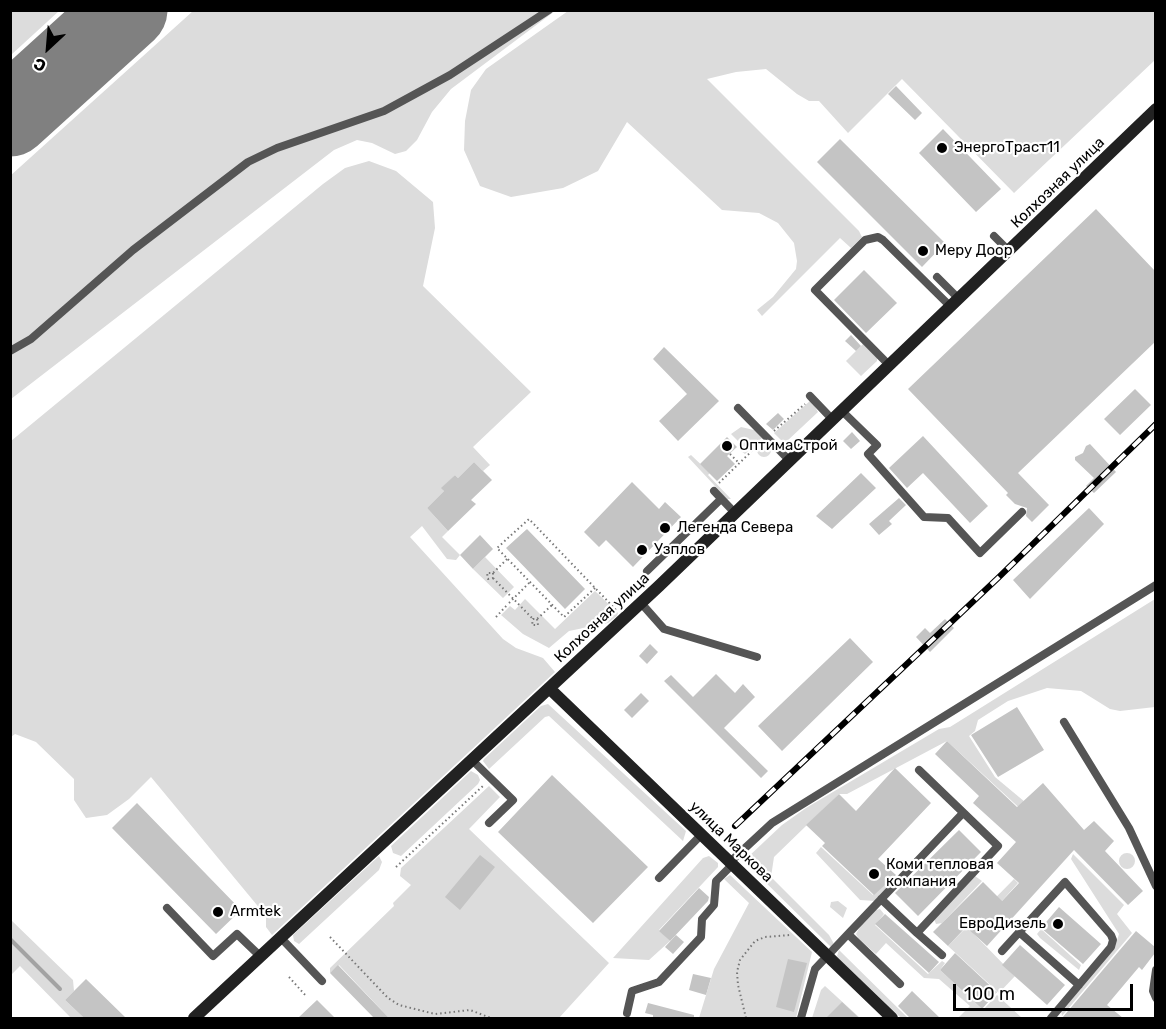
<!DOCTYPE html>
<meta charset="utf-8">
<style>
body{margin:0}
#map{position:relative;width:1166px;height:1029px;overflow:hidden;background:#fff;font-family:Rubik,sans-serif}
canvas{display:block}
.frame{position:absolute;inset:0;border:12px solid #000;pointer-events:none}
.north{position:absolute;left:18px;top:18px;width:60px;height:60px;-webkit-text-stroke:4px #fff;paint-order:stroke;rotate:206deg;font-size:16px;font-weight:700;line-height:24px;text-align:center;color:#000}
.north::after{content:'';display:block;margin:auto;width:21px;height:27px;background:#000;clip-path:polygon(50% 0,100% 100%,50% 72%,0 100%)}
.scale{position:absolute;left:953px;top:984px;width:180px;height:27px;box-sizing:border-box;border:3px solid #000;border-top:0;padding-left:8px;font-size:18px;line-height:21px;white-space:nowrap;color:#000;-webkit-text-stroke:4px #fff;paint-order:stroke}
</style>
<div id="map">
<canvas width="1166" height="1029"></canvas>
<div class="frame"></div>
<div class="north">С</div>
<div class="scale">100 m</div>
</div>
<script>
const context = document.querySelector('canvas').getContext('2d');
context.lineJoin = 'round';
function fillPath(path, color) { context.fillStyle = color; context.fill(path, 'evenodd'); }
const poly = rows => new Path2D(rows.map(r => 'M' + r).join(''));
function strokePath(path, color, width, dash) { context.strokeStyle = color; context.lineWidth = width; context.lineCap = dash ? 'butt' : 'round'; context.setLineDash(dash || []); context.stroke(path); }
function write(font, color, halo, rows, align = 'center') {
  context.font = font + ' Rubik,sans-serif'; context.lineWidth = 4.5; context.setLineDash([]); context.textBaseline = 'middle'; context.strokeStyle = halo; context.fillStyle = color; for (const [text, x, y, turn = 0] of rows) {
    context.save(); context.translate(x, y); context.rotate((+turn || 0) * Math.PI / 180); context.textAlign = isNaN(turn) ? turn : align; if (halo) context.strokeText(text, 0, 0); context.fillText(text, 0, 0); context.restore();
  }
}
const green = poly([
 [11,10,59,10,59,11,11,55],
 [193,11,555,11,451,89,432,112,417,140,406,151,395,154,372,143,357,140,334,150,11,399,10,176],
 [568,11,1155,11,1155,60,1014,193,902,79,848,133,819,101,809,101,797,94,766,69,736,72,707,79,859,231,862,237,851,248,840,238,762,316,757,310,773,297,796,269,797,261,794,243,778,223,759,213,722,210,627,122,598,171,563,188,511,197,480,186,464,150,465,121,471,90,486,69],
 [369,161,396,171,433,202,435,228,423,286,531,392,473,447,490,465,483,471,474,462,458,478,455,475,442,488,444,491,427,508,448,531,442,537,460,555,456,560,447,559,422,526,410,537,503,639,516,648,543,658,555,672,272,935,266,927,266,916,151,777,129,799,107,815,86,818,74,800,74,779,36,742,15,734,11,737,11,441,323,184,345,168],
 [863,344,877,358,877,361,861,376,846,361],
 [811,400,818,412,786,442,783,442,774,433],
 [741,427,754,430,762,438,745,454,741,451,744,447,731,434],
 '757 450a7 7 0 1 1 14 0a7 7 0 1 1-14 0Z',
 [691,455,710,473,708,475,731,499,727,499,688,457],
 [485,557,514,587,503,598,473,569],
 [595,591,618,613,617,616,608,623,569,631,549,648,523,634,501,615,510,606,515,610,525,599,555,629],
 [1155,599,1155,707,1120,711,1110,709,1081,691,1047,688,1008,701,978,720,975,731,969,736,995,777,1025,802,1054,840,947,741,847,794,839,794,774,857,771,877,829,935,834,944,831,947,749,866,748,857,782,825,806,808,939,729,950,727],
 [548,704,686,831,683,841,549,716,545,717,489,769,483,761,484,759,541,706],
 [471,771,478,775,480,780,478,784,401,856,393,853,391,846],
 [489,786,500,797,469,829,609,963,559,1018,389,1018,339,965,330,973,330,968,394,906,393,903,411,885,400,876,401,868],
 [821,847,873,895,885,884,888,887,875,901,860,900,816,853],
 '1119 861a8 8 0 1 1 16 0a8 8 0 1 1-16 0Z',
 [1073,854,1124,905,1117,914,1132,933,1062,1016,1061,1010,1115,947,1119,934,1071,859],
 [379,856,382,862,379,870,299,944,294,941,293,935],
 [709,856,718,863,718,867,659,930,670,941,649,960,613,958,703,858],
 [730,875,812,952,796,1018,699,1018,714,969,749,903,724,879],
 [975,876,982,881,942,923,936,924,934,919],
 [1014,879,1018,883,973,933,1015,976,999,993,948,946],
 [838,901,847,908,843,918,830,907,831,902],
 [880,909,884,914,875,925,928,974,942,961,945,963,940,970,983,1010,997,995,1022,1018,958,1018,970,1006,939,979,924,978,886,943,876,954,859,939,856,934,861,925,876,910],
 [11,920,73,980,74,991,65,1000,84,1018,71,1018,20,966,11,975],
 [1041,929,1081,965,1079,970,1040,938,1037,934],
 [839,950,908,1018,901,1018,841,961,837,956],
 [825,986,860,1018,812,1018,821,990]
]);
const stream = poly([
 [10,939,60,989]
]);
const runway = poly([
 [10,116,127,10]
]);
const building = poly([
 [896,86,922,113,915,120,888,94],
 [943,129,1001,189,976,212,919,153],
 [840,139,945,243,922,267,817,162],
 [1096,209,1155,271,1155,342,1018,473,1049,505,1032,522,1026,516,1027,508,1015,504,1006,495,1008,493,908,389],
 [864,270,897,303,866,333,834,300],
 [851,335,861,346,856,351,845,341],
 [664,347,719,401,678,441,659,421,687,394,653,359],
 [1135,389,1151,405,1120,435,1104,419],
 [778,413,784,419,773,430,766,424],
 [852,432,860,441,851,449,843,441],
 [923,436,988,506,970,523,923,473,907,488,889,468],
 [727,437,737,447,727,456,735,464,717,481,700,464],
 [1090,444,1116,472,1094,493,1086,486,1094,478,1075,460,1075,457,1083,453,1086,446],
 [474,462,492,480,471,500,476,504,448,531,427,508,444,491,441,488,455,475,458,478],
 [861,473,876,488,832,529,816,516],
 [632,482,659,509,665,502,681,517,633,567,606,540,599,547,584,532],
 [899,498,906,505,889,521,892,524,879,535,869,524],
 [1089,508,1104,524,1030,599,1013,580],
 [527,529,585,589,565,609,506,548],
 [480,535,493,549,473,569,460,555],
 [945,619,954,628,930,652,916,637,925,628,930,633],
 [850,638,873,662,782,751,758,726],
 [650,644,658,652,647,664,639,656],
 [716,674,735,693,743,684,755,697,724,728,768,771,761,778,664,681,671,675,693,697],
 [641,693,649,701,632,718,624,710],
 [1017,707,1044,750,998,777,971,735],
 [947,741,1017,807,1043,783,1084,830,1094,821,1114,841,1105,851,1143,891,1128,905,1074,850,987,946,966,927,948,946,933,932,983,882,1002,901,1019,883,997,863,1016,842,973,803,979,796,935,754],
 [895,768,931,803,878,859,896,875,874,895,822,846,825,843,806,825,839,794,856,811],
 [552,775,648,867,593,923,498,832],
 [137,803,241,910,216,934,112,828],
 [959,830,981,852,918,916,895,893],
 [480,855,495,867,460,910,445,897],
 [699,888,709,897,708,901,670,941,659,931],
 [1059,907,1101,944,1083,964,1041,928],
 [885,914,939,962,929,973,875,924],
 [1136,931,1155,947,1155,953,1142,970,1139,967,1107,1005,1123,1018,1062,1018],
 [676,935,684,942,673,954,665,947],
 [1020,945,1065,985,1047,1005,1002,965],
 [955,953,997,992,982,1009,940,970],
 [788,959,807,963,794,1012,776,1007],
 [338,965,389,1018,374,1018,330,973],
 [693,974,711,978,706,995,689,990],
 [86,979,126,1018,84,1018,65,1000],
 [912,991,940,1018,910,1018,898,1006],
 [317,1000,335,1018,298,1018],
 [842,1002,859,1018,826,1018],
 [648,1003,694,1015,694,1018,653,1018,653,1015,645,1013]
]);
const path = poly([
 [774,431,805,404],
 [730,454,738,462],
 [719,483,760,443],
 [493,573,493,578,488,579,487,573,493,573,507,559],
 [493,578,533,619],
 [595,588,564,617,497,548,529,519,595,588,601,594,616,610],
 [509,603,530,582],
 [496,617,508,604],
 [537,619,538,625,532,625,533,619,537,619,552,605],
 [396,867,484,785],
 [330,937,388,998,399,1005,435,1014,470,1010,491,1018],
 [289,977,306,996],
 [746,1018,738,985,737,972,740,960,755,941,765,937,790,935]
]);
const lane = poly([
 [994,236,1009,251],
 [937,277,959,299],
 [10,351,31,339,133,250,248,162,277,148,384,111,450,75,549,10],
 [889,365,815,290,865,240,878,237,883,240,951,307],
 [810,396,832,419],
 [738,408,788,459],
 [841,410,877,445,868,454,924,517,948,518,980,553,1022,512],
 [714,491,734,512],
 [647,571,721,499],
 [641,603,664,629,757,657],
 [1064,722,1129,828,1156,886],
 [472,760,513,800,489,823],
 [919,770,998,846,917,933,942,955],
 [730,862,772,823,1156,585],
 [659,878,702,834],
 [881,899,917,933],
 [167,908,213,956,237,934,261,957],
 [1019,932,1079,985],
 [281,938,322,981],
 [1002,951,1065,882,1111,935,1113,940,1111,947,1051,1018],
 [1156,970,1153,991,1156,998],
 [900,984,848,934,963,813],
 [627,1013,632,991,659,982,701,937,702,919,714,905,716,881,733,864],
 [801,1018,815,969,848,934]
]);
const secondary = poly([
 [549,688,892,1018],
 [194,1018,659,586,1156,109]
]);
const rail = poly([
 [735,826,998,578,1156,424]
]);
const markers = [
 [942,148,6,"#000"],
 [923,251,6,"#000"],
 [727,446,6,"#000"],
 [665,528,6,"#000"],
 [642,550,6,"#000"],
 [874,874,6,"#000"],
 [218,912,6,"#000"],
 [1058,924,6,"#000"]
];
const poiNames = [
 ["ЭнергоТраст11",954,148],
 ["Меру Доор",935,251],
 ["ОптимаСтрой",739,446],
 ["Легенда Севера",677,528],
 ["Узплов",654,550],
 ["Коми тепловая",886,865],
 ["компания",886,882],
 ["Armtek",230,912],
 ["ЕвроДизель",1046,924,"right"]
];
const streetNames = [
 ["Колхозная улица",1058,183,-44],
 ["Колхозная улица",602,618,-43],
 ["улица Маркова",731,842,44]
];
fillPath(green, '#dcdcdc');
strokePath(stream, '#a3a3a3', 4);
strokePath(runway, '#808080', 81);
fillPath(building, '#c4c4c4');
strokePath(path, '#777', 2, [1.5, 3]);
strokePath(lane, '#555', 8);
strokePath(secondary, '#222', 12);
strokePath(rail, '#000', 6);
strokePath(rail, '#fff', 4, [11]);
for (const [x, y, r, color] of markers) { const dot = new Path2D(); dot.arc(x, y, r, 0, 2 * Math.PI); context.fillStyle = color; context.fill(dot); strokePath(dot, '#fff', 2); }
write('15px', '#000', '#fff', poiNames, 'left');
write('15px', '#000', '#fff', streetNames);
</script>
